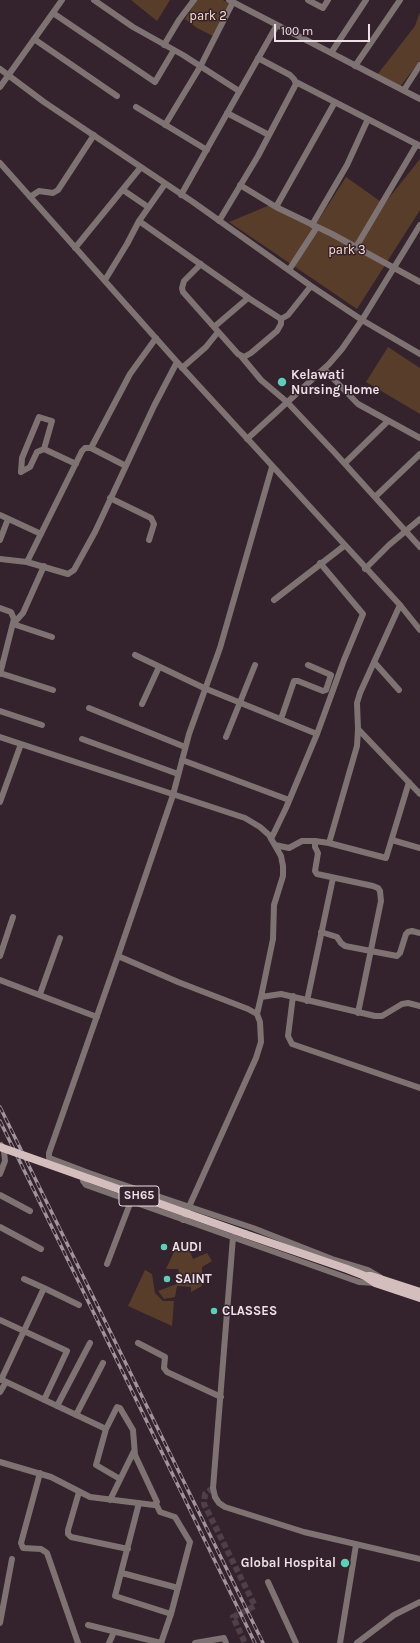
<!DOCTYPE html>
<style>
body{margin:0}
#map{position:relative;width:420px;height:1643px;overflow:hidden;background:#34222c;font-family:Karla,sans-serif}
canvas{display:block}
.scale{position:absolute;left:274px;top:24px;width:96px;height:18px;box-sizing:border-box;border:2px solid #ede1e7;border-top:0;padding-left:5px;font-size:12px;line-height:14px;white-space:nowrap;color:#ede1e7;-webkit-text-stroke:3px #34222c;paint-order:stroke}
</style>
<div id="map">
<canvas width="420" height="1643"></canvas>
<div class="scale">100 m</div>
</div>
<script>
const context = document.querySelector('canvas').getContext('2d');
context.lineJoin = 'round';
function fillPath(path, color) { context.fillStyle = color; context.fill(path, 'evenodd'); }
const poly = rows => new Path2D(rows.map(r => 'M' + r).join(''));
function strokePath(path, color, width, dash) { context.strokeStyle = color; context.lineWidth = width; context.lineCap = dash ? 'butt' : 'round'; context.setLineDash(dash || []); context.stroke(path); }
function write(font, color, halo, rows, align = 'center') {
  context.font = font + ' Karla,sans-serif'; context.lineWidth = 3; context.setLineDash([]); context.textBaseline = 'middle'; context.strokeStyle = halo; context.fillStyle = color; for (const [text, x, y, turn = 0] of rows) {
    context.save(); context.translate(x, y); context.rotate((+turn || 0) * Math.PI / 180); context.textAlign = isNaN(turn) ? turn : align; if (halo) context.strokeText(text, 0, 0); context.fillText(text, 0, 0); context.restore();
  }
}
const green = poly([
 [131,0,170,0,157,21],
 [197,0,223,0,234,7,213,36,197,28,185,19],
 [420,12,420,61,399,88,377,75,415,26],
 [420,159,420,210,357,309,229,222,270,205,316,224,346,177,384,204],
 [388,347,420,368,420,414,366,382],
 [178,1243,188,1247,193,1259,207,1253,212,1261,202,1267,202,1286,191,1292,191,1287,177,1286,175,1297,164,1299,158,1291,182,1282,178,1269,166,1269],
 [145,1270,152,1274,155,1293,163,1301,174,1301,172,1326,128,1306]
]);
const minorTunnel = poly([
 [213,1488,205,1494,204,1504,255,1606,233,1617,245,1643]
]);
const minor = poly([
 [94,0,133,27,183,55,239,91],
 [229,0,420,99],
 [308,0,323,8,328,0],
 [53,13,155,82,174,50],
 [34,39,117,96],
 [164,45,179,20,194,0],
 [331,53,366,0],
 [355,66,400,0],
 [0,69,44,102,193,202,311,286,362,320,420,354],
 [296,82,420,146],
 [0,87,62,0],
 [404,90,420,65],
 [136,107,207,150],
 [227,113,269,135],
 [165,125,200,67,233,2],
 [0,163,177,362,400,605,420,630],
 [240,185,276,207,332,234,420,282],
 [123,190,148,207],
 [181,195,277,25],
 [30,197,39,191,53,193,58,190,94,135],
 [276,207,335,102],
 [139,221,250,299,281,319,288,315,311,286],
 [219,221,258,156,296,84,294,79,290,75,258,58],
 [312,225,347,165,368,119],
 [356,247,417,144],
 [75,248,141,167],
 [201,264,184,281,182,288,183,292,238,354,244,357,251,353,277,331,281,324,281,319],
 [289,270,317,227],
 [105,280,127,244,139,221,165,184],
 [214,327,248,298],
 [241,356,261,380,287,402,335,453,420,547],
 [182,368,206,347,218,332],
 [324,369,358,404,420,438],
 [247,439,329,364,342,349,362,320,420,225],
 [91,448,130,374,156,338],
 [345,463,388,421],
 [21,472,22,458,39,417,52,421,44,449],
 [21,472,30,467,37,452,44,449,76,464],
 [375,497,420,454],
 [110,498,151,518,154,524,149,540],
 [0,515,41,534],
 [0,540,8,519],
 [0,559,27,562,68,574,74,570,95,532,154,406,177,362],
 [27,562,82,451,85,448,91,448,126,466],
 [44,566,23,613,13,624,52,637],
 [365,569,389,545,420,519],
 [274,600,344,546],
 [0,608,11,612,14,619,0,674],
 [135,655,204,688,317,734,286,808,271,839],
 [374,662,399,690],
 [0,673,53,690],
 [142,704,159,667],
 [89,708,185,747],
 [0,711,42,725],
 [281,719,294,681,298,681,323,691,326,690,331,675,308,665],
 [358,729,420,794],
 [317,734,344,660,363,614,320,563],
 [0,737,245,818,260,827,269,835,281,856,283,866,283,876,274,905,273,939,261,997,257,1014],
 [226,737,255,665],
 [82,739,178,774],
 [182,760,289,800],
 [0,802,21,744],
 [392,840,420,848],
 [315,841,315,847,318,853,315,871,317,874,373,886,378,888,380,891,381,901,358,1013],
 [329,843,357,746,358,729,357,703,360,693,400,605],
 [275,845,289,848,302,841,315,841,329,843,386,858,409,782],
 [321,932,337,937,341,943,345,946,397,956,400,953,406,934,408,932,412,931,420,933],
 [0,956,13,917],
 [0,980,97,1017],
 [40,994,60,938],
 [293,996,288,1036,292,1044,420,1088],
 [261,997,281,994,375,1016,382,1016,402,1004,408,1003,420,1006],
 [307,1001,333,878],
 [89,1173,52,1159,49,1158,49,1153,118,956],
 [0,1174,5,1161,4,1151,1,1145],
 [0,1195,30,1211],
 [183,1220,256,1058,261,1042,260,1022,257,1014,248,1009,178,982,118,956,173,795,189,734,220,648,272,467],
 [0,1227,41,1249],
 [233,1237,213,1488,215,1497,219,1503,225,1507,304,1532,420,1559],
 [107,1264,131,1201],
 [375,1283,359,1282,86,1185,83,1181,85,1174,89,1173,106,1179,253,1228,332,1259,368,1270,380,1277],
 [44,1288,79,1305],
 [0,1320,67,1351,44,1400],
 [138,1343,165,1357,164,1368,167,1372,221,1397],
 [0,1379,106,1429,117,1407,120,1408,133,1430,135,1455,157,1502,154,1505,90,1497,51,1477,0,1462],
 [1,1380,44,1288,24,1279],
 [0,1392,6,1382],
 [57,1406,90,1343],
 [76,1415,103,1363],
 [106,1429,96,1465,120,1479],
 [40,1473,21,1543,23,1548,41,1549,47,1553,78,1643],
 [79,1492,68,1530,68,1534,71,1537,128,1549],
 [110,1500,134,1451],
 [139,1503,115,1596,171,1614],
 [156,1504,160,1512,175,1517,190,1542,171,1614,161,1643],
 [122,1573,178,1588],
 [268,1582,296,1643],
 [0,1623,12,1559],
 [88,1625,161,1643],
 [109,1643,114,1632],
 [195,1643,224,1638,226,1643],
 [340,1643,356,1545],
 [357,1643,394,1615,420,1602]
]);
const major = poly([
 [245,1234,347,1269,365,1276,375,1283,420,1298],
 [368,1276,371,1276,420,1292]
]);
const rail = poly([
 [0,1107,263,1643],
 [0,1121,255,1643]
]);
const majorBridge = poly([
 [0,1147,245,1234]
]);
const markers = [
 [282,382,5,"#5eceb8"],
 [164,1247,4,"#5eceb8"],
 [167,1279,4,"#5eceb8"],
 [214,1311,4,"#5eceb8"],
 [345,1563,5,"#5eceb8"]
];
const shields = [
 [139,1196,40]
];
const shieldNames = [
 ["SH65",139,1196]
];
const parkNames = [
 ["park 2",208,16],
 ["park 3",347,250]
];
const poiNames = [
 ["Kelawati",291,375],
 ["Nursing Home",291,390],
 ["AUDI",172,1247],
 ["SAINT",175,1279],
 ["CLASSES",222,1311],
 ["Global Hospital",336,1563,"right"]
];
fillPath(green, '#593d2b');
strokePath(minorTunnel, '#503f48', 6, [6, 3]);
strokePath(minor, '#7e7372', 6);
strokePath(major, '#d4bdbd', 8);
strokePath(rail, '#a1939b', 3.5);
strokePath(rail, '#34222c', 2, [6]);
strokePath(majorBridge, '#d4bdbd', 8);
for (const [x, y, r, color] of markers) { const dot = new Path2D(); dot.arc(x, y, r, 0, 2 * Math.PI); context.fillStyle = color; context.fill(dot); strokePath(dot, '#34222c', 1.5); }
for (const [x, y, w] of shields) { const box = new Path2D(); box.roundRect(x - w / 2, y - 10, w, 20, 3); context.fillStyle = '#34222c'; context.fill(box); strokePath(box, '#ede1e7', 1); }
write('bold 12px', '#ede1e7', null, shieldNames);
write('13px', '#fcddca', '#34222c', parkNames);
write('bold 13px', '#ede1e7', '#34222c', poiNames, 'left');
</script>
